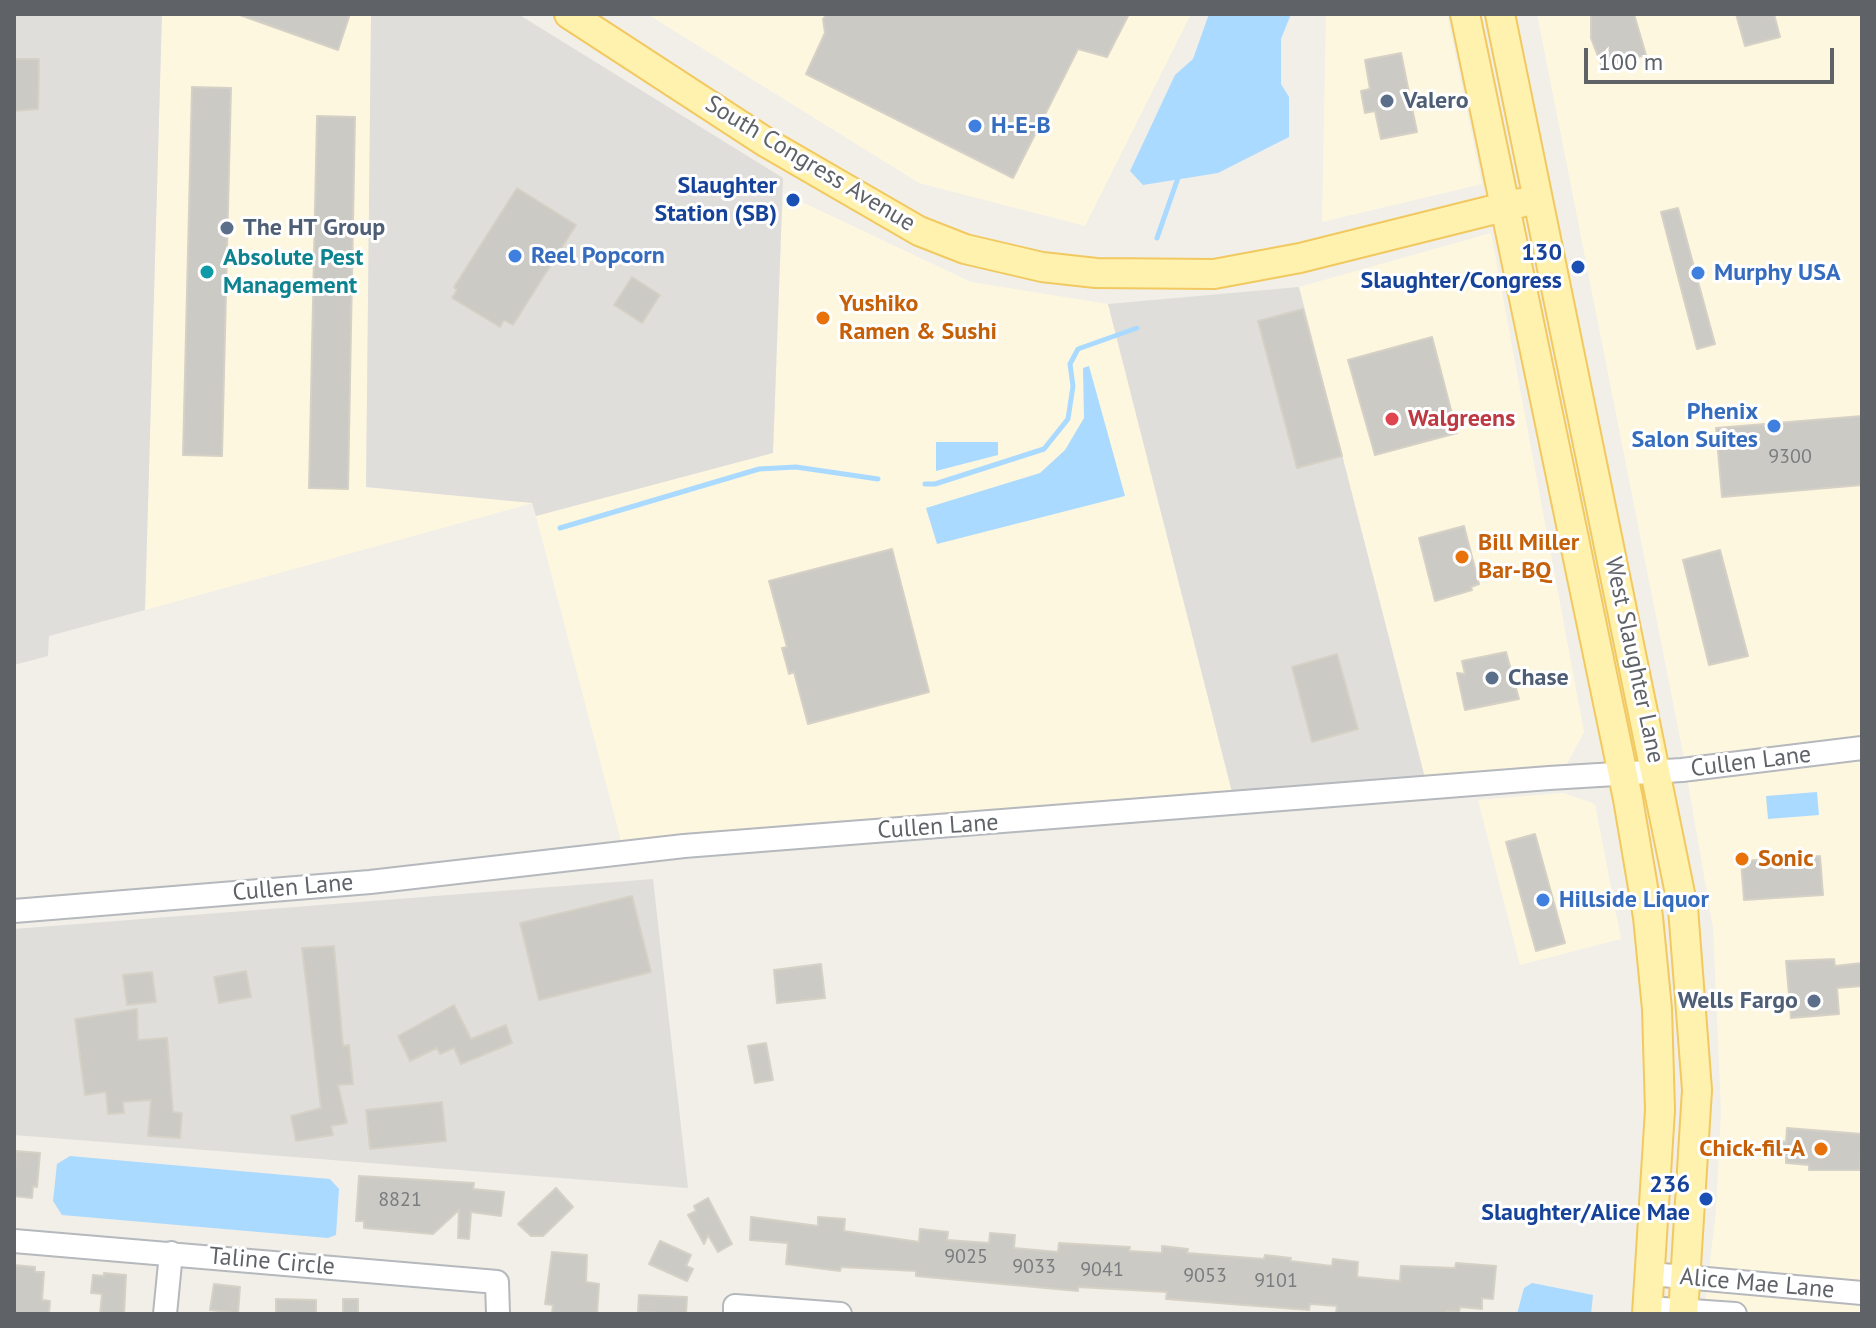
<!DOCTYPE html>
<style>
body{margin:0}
#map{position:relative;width:1876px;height:1328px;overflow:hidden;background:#f1efe8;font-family:"PT Sans",sans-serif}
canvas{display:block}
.frame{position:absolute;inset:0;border:16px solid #5f6368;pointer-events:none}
.scale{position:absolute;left:1584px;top:48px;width:250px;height:36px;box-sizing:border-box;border:4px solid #5f6368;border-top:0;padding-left:10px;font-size:24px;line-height:28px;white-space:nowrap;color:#5f6368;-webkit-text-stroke:6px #fff;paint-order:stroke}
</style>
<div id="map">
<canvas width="1876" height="1328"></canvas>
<div class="frame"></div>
<div class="scale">100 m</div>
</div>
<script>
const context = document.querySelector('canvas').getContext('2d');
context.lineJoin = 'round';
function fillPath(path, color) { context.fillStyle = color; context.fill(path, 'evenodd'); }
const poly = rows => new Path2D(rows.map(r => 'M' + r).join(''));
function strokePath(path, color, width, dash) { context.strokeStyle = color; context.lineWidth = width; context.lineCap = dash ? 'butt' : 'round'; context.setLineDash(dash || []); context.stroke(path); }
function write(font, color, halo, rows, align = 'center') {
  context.font = font + ' "PT Sans",sans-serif'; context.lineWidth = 6; context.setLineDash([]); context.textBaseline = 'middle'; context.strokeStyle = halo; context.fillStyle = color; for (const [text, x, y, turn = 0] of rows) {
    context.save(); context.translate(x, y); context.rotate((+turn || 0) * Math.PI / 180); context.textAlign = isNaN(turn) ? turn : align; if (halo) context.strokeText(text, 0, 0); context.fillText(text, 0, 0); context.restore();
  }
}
const commercial = poly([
 [162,14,371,14,366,487,533,503,145,610],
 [647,14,1191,14,1085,226,919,183],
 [1326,14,1447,14,1482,184,1322,222],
 [1537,14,1862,14,1862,1314,1704,1314,1716,1211,1721,1111,1713,928,1682,748],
 [783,193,971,282,1108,304,1233,796,816,822,621,841,536,516,773,452],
 [1491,233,1584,732,1567,764,1426,782,1299,287],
 [1563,793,1595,804,1621,939,1520,965,1478,800]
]);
const industrial = poly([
 [14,14,162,14,145,610,49,636,48,656,14,665],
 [371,14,518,14,783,178,773,453,536,516,532,503,366,487],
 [1299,287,1426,782,1233,796,1108,304],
 [653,879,688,1188,14,1135,14,929]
]);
const water = poly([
 [1209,14,1291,14,1281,39,1281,84,1289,97,1289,137,1218,173,1143,185,1130,171,1175,75,1193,59],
 [1089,366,1125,496,937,544,926,508,1040,473,1065,450,1084,418,1083,368],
 [936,442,998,442,998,455,936,471],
 [1817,792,1819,815,1768,819,1766,796],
 [70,1156,330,1179,339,1189,336,1235,328,1238,62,1215,53,1201,57,1164],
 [1532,1283,1593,1295,1591,1314,1517,1314,1524,1288]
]);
const stream = poly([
 [1157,238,1179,175],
 [925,484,935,484,1044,449,1068,419,1073,386,1070,364,1078,349,1137,328],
 [560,528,759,469,796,467,878,479]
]);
const building = poly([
 [237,14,350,14,338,50,237,14],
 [827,14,1129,14,1107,57,1078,49,1013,178,806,74,825,33,823,19,827,14],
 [1591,14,1634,14,1646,55,1602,67,1591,38,1591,14],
 [1736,14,1774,14,1780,37,1745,46,1736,14],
 [1401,53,1417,132,1381,139,1375,111,1365,113,1361,91,1370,89,1365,60,1401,53],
 [14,59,39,59,38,109,14,111,14,59],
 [192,87,231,88,222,456,183,455,192,87],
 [317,116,355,117,348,489,309,488,317,116],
 [517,188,576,225,513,325,504,320,500,327,452,298,457,290,454,287,517,188],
 [1678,208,1715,344,1697,349,1661,212,1678,208],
 [632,277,660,295,642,323,614,305,632,277],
 [1303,309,1342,456,1297,468,1258,321,1303,309],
 [1432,337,1457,433,1375,455,1348,360,1432,337],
 [1862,416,1862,485,1722,497,1716,428,1862,416],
 [1464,526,1479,584,1471,587,1472,590,1435,601,1419,538,1464,526],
 [892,549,929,692,808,724,794,672,789,674,782,648,787,647,769,581,892,549],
 [1720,550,1748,656,1709,665,1683,560,1720,550],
 [1506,652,1519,699,1465,710,1457,673,1465,674,1462,661,1506,652],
 [1337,654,1358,729,1312,742,1292,667,1337,654],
 [1535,834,1565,943,1536,951,1506,842,1535,834],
 [1820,856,1823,895,1744,900,1741,861,1820,856],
 [632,896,651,972,539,1000,520,923,632,896],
 [334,946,343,1046,349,1045,353,1084,338,1085,347,1123,331,1126,333,1135,296,1141,291,1116,321,1108,302,948,334,946],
 [1834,959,1835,966,1862,963,1862,986,1837,988,1839,1014,1791,1018,1786,961,1834,959],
 [821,964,825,998,777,1003,774,970,821,964],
 [246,971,251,997,219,1003,214,977,246,971],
 [152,972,156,1002,127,1005,123,975,152,972],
 [454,1005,471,1039,506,1025,512,1043,461,1064,454,1048,440,1054,437,1048,410,1061,398,1036,454,1005],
 [137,1009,138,1040,167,1038,173,1112,182,1113,180,1138,148,1136,151,1100,123,1102,124,1113,108,1114,106,1092,85,1095,75,1019,137,1009],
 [766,1043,773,1080,755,1083,748,1046,766,1043],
 [442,1102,446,1141,370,1149,366,1110,442,1102],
 [1787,1128,1862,1134,1860,1170,1809,1170,1809,1165,1786,1163,1786,1156,1780,1156,1781,1141,1786,1142,1787,1128],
 [16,1151,40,1153,37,1187,33,1186,32,1198,14,1196,16,1151],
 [359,1176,474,1183,473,1189,504,1192,501,1216,471,1212,469,1239,458,1238,459,1210,433,1234,364,1228,364,1221,356,1221,359,1176],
 [556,1188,573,1207,543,1236,531,1236,518,1224,556,1188],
 [708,1198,732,1244,718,1252,708,1235,704,1244,688,1215,696,1211,694,1206,708,1198],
 [751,1217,818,1226,818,1217,845,1219,844,1231,919,1242,920,1229,948,1232,947,1240,989,1243,990,1233,1015,1235,1014,1248,1058,1252,1059,1243,1130,1247,1129,1251,1162,1253,1162,1246,1188,1249,1187,1253,1264,1259,1265,1255,1291,1258,1290,1261,1332,1266,1333,1259,1358,1262,1357,1277,1400,1281,1401,1266,1455,1268,1456,1263,1496,1266,1493,1299,1482,1298,1482,1309,1460,1307,1459,1312,1446,1311,1446,1314,1345,1314,1336,1313,1337,1306,1310,1304,1309,1310,1166,1299,1167,1292,1078,1287,1078,1291,916,1276,916,1271,841,1267,840,1271,786,1264,788,1243,750,1240,751,1217],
 [660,1241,691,1255,686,1266,693,1269,687,1281,649,1264,660,1241],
 [552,1252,587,1255,586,1282,599,1284,597,1314,552,1314,553,1305,545,1304,552,1252],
 [14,1265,35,1267,35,1272,44,1272,42,1300,50,1301,49,1314,14,1314,14,1265],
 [104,1273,126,1275,124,1314,100,1314,102,1294,91,1293,93,1275,104,1276,104,1273],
 [214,1284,240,1287,238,1313,210,1310,214,1284],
 [639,1295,687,1297,686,1314,638,1312,639,1295],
 [276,1299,316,1300,316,1314,276,1314,276,1299],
 [343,1299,358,1299,358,1314,343,1314,343,1299]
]);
const minor = poly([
 [14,911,370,882,684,846,1549,778,1682,770,1862,748],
 [14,1241,497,1282,498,1314],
 [1651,1274,1862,1293],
 [1648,1308,1735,1314],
 [165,1314,171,1253],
 [735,1314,735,1306,840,1314]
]);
const major = poly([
 [569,14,767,143,919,231,965,249,1042,267,1096,273,1214,274,1300,258,1520,203],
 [1465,14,1628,799,1648,917,1657,1009,1660,1110,1647,1314],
 [1500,14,1683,908,1697,1090,1683,1314]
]);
const markers = [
 [1387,101,8,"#5c6f8a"],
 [975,126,8,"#3f7fe0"],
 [793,200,8,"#1a4fb4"],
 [227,228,8,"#5c6f8a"],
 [515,256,8,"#3f7fe0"],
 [1578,267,8,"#1a4fb4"],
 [207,272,8,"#0f9aa8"],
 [1698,273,8,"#3f7fe0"],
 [823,318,8,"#e8710a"],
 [1392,419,8,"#e0444e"],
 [1774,426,8,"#3f7fe0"],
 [1462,557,8,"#e8710a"],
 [1492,678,8,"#5c6f8a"],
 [1742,859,8,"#e8710a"],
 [1543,900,8,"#3f7fe0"],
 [1814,1001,8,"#5c6f8a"],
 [1821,1149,8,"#e8710a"],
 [1706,1199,8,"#1a4fb4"]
];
const numberNames = [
 ["9300",1790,457],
 ["8821",400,1200],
 ["9025",966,1257],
 ["9033",1034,1267],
 ["9041",1102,1270],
 ["9053",1205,1276],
 ["9101",1276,1281]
];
const serviceNames = [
 ["Valero",1403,101],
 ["The HT Group",243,228],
 ["Chase",1508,678],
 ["Wells Fargo",1798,1001,"right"]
];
const shopNames = [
 ["H-E-B",991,126],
 ["Reel Popcorn",531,256],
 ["Murphy USA",1714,273],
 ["Phenix",1758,412,"right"],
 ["Salon Suites",1758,440,"right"],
 ["Hillside Liquor",1559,900]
];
const streetNames = [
 ["South Congress Avenue",810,164,31],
 ["West Slaughter Lane",1634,660,78],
 ["Cullen Lane",1751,762,-7],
 ["Cullen Lane",938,827,-4],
 ["Cullen Lane",293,888,-5],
 ["Taline Circle",272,1262,5],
 ["Alice Mae Lane",1757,1284,5]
];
const transitNames = [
 ["Slaughter",777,186],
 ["Station (SB)",777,214],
 ["130",1562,253],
 ["Slaughter/Congress",1562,281],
 ["236",1690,1185],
 ["Slaughter/Alice Mae",1690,1213]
];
const cultureNames = [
 ["Absolute Pest",223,258],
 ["Management",223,286]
];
const foodNames = [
 ["Yushiko",839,304],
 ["Ramen & Sushi",839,332],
 ["Bill Miller",1478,543],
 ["Bar-BQ",1478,571],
 ["Sonic",1758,859],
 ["Chick-fil-A",1805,1149,"right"]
];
const healthNames = [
 ["Walgreens",1408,419]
];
fillPath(commercial, '#fef7e0');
fillPath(industrial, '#e0deda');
fillPath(water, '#aadaff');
strokePath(stream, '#aadaff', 5);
fillPath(building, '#cccac5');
strokePath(building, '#d6d1c6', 2);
strokePath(minor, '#b5b8bc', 26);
strokePath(major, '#f2c960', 32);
strokePath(minor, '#fff', 22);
strokePath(major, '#fff2af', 28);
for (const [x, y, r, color] of markers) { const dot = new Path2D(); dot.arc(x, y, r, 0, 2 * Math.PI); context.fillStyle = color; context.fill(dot); strokePath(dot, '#fff', 3); }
write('20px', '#7a7d7f', null, numberNames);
write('bold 24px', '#4e5e75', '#fff', serviceNames, 'left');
write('bold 24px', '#366cbe', '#fff', shopNames, 'left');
write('24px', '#5f6368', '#fff', streetNames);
write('bold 24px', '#164399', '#fff', transitNames, 'right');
write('bold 24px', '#0d838f', '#fff', cultureNames, 'left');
write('bold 24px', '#c56008', '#fff', foodNames, 'left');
write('bold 24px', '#be3a42', '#fff', healthNames, 'left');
</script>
